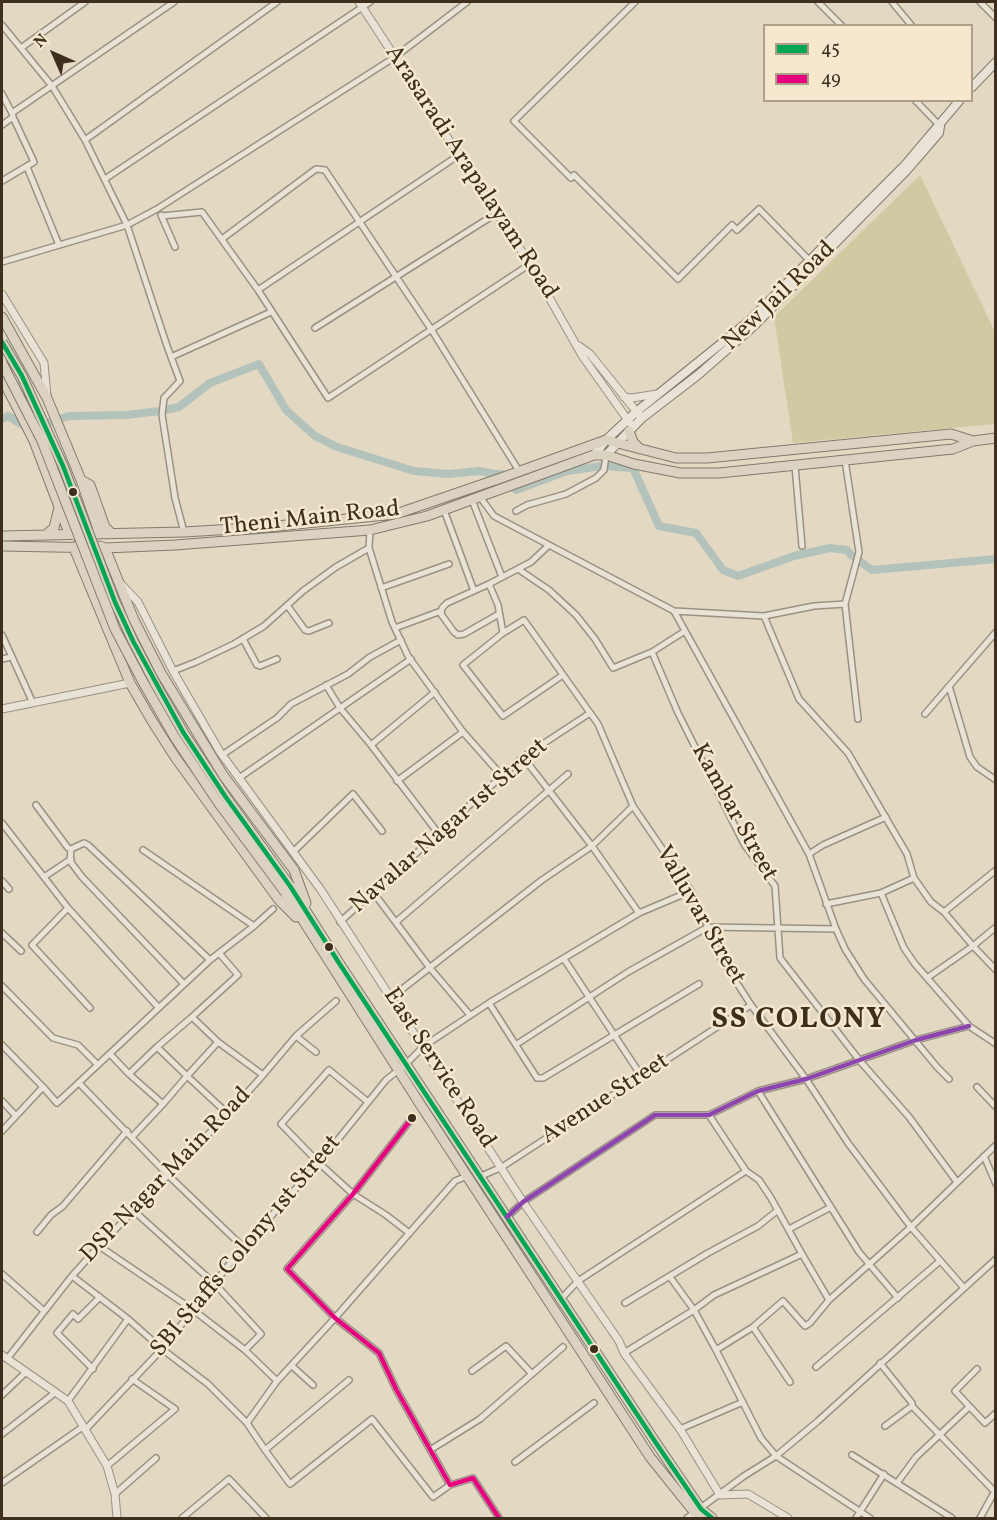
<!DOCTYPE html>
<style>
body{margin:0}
#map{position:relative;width:997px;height:1520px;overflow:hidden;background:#e3d8c2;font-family:Vollkorn,serif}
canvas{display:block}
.frame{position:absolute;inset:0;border:3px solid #3d2e1d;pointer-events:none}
.legend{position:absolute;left:763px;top:24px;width:210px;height:78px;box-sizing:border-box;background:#f6e8ce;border:2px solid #ac9e87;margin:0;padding:8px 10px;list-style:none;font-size:18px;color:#3d2e1d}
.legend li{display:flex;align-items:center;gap:12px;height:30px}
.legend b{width:30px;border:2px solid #ac9e87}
.north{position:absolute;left:24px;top:24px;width:60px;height:60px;-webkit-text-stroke:4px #f6e8ce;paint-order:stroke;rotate:315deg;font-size:16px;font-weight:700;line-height:24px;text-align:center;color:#3d2e1d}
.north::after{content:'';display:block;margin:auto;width:21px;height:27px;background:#3d2e1d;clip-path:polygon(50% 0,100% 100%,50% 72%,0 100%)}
</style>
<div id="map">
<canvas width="997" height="1520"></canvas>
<div class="frame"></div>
<ul class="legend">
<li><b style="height:8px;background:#00a651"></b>45</li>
<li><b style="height:8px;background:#e5007d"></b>49</li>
</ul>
<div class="north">N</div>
</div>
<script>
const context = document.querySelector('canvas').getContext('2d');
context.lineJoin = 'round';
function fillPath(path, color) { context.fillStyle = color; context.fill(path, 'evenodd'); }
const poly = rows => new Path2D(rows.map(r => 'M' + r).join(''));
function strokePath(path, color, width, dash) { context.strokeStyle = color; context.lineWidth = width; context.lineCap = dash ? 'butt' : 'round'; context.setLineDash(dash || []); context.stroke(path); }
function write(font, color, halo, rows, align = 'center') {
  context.font = font + ' Vollkorn,serif'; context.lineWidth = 5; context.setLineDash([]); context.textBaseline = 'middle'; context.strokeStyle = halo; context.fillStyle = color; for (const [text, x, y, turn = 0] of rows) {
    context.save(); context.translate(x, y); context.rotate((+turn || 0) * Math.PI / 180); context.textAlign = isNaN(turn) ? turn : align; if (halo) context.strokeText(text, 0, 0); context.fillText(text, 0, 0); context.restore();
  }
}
const green = poly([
 [920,175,995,332,995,424,793,443,774,317]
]);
const canal = poly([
 [2,419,8,416,26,427],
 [40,425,69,416,126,415,160,411,179,407,210,383,259,364,286,410,315,436,337,447,414,471,448,474,480,471,494,474,502,474,516,490,567,471,602,466,633,468,659,526,696,533,723,570,738,576,794,556,830,548,847,550,851,555,872,570,996,559]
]);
const minor = poly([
 [635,2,514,121,571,178,574,175,678,279,732,225,737,230,759,209,810,261],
 [818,2,842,26],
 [892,2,912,26],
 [980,2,996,18],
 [2,25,52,86,85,140,127,225,167,346,180,381,164,398,162,415,175,498,184,532],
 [21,48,85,2],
 [2,94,12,113],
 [915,100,940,126],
 [2,125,13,117,12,113,174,2],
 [85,140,277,2],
 [27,167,59,245],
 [105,179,370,2],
 [2,181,34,162,13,117],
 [161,215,175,247],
 [162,216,202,212,258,290,328,398,530,264],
 [222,239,316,169,325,170,431,329,519,471],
 [2,262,127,225,157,209,395,57,467,2],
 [258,290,459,155],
 [315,328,497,213],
 [171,357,271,312],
 [845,460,859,552,845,604,858,719],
 [795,466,802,546],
 [480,497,494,516,674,611,764,616,814,606,845,604],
 [472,500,502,577],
 [444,510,474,591],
 [516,511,527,505,566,494,596,478,604,470,606,455],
 [369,548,370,530],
 [518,569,549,590,576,615,595,639,613,668,652,652,685,631],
 [489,584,447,603,442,608,441,614,454,632,458,635,464,634,499,614],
 [381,588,449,564],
 [287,605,305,630,309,631,329,623],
 [674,611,809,854,836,929,845,949,864,979,937,1067,949,1079],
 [764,616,799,699,848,753,907,854,914,878,931,902,944,912,973,946,996,970],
 [395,628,441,611],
 [503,633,498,605,489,584,531,562,548,546],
 [2,635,32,701],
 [243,639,257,665,260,666,277,659],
 [652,652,678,713,744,844,775,886,780,958,860,1061,909,1117,957,1182],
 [2,659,11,657],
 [173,671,196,662,234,644,264,626,303,591,336,567,369,548,392,622,408,656,463,732,397,781],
 [563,675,503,716,463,665,503,633,524,620,598,724,633,806,691,891,708,927,719,955,751,1005,806,1079,848,1143,911,1227,964,1288],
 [326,685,340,708,371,745,438,833],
 [949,686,970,757,977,767,996,780],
 [925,714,996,632],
 [463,732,502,776],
 [371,745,435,692],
 [222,755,277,718,291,704,348,674,370,657,401,640],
 [523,757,592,846,639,913],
 [239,778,411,659],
 [36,805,68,848,71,849,84,843,88,845,210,960],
 [2,823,68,908,158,1007],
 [71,849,70,861,82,877,184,984],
 [143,850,254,926],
 [293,852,353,794,382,831],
 [809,854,823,845,886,817],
 [44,877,71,859],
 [2,881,9,889],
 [373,892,430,968,470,1015],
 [881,893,914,878],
 [826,904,881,893,904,948,915,964,969,1026,996,1044],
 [68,908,32,945,90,1008],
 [944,912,996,870],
 [340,922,523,757,590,713],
 [396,922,568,774],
 [2,933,21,951],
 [564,959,642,1077],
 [927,978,973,946,996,927],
 [2,986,53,1038,78,1045,98,1065],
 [392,997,542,880,592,846,633,806],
 [489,1003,537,1078,543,1078,699,984],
 [192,1017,157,1047,187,1076,218,1042,192,1017,238,975,219,953],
 [296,1036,316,1052],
 [218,1042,263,1075],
 [517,1044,628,972,708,927,836,929],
 [2,1045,43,1087],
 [110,1054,129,1074,163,1104,132,1137],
 [129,1074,157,1047],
 [79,1083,168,1175,243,1247],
 [977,1087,996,1107],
 [758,1091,859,1252,898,1298],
 [2,1101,16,1116],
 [368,1102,329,1070,281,1124,319,1163,353,1194,386,1215,408,1232],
 [163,1104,187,1076,228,1114],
 [412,1118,353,1194,287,1269,335,1318,379,1353,396,1389,450,1485,473,1478,499,1518],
 [2,1131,43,1087,57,1103,210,960,254,926,273,909],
 [984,1156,996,1184],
 [746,1171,759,1180,771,1198,802,1254],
 [479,1177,502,1167,751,1005],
 [134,1211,215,1284,261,1334,245,1350,277,1381,335,1318,455,1181,467,1176],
 [507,1217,523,1202,655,1115,709,1115,758,1091,806,1079,916,1040,969,1026],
 [789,1229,831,1207],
 [37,1232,51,1215,63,1206,127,1131],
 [99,1246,192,1309,245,1350],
 [2,1274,44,1311],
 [670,1277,694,1310,716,1350,761,1438,776,1456,870,1518],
 [561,1299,578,1281,746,1171,709,1115],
 [625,1303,708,1253,758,1226,778,1210],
 [128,1319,162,1349,208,1384,247,1423],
 [753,1327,790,1382],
 [716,1350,753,1327,783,1301,805,1326,810,1323,829,1300],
 [624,1353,694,1310,714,1295,802,1254,829,1300,911,1227,996,1145],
 [7,1359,72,1276,99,1246,228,1114,263,1075,296,1036,336,1001],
 [880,1363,912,1403,912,1406,995,1492],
 [292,1366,313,1385],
 [816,1367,940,1261],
 [93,1369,57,1333,73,1314,78,1319,100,1297],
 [977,1369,955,1391,985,1423,996,1413],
 [472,1371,506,1346,532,1374],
 [349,1380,265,1450,290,1484,372,1419,433,1497,450,1485],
 [2,1395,25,1373],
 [68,1401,128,1319,72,1276],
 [885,1426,912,1406],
 [86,1429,162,1349,243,1247,319,1163,386,1080,406,1064,424,1046,489,1003,639,913,691,891],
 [680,1429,743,1402],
 [2,1434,56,1392],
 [265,1450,247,1423,277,1381],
 [430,1450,480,1419,563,1347],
 [852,1455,952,1518],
 [515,1462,594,1403],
 [107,1466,175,1409,132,1379],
 [2,1483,84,1426],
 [897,1483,916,1457,969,1407],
 [115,1494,156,1458],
 [182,1518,229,1479,266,1518],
 [687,1518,744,1476,776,1456,818,1421,996,1259],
 [856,1518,884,1474],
 [980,1518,995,1491]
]);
const tertiary = poly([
 [359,2,530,264,583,357,630,423],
 [2,294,44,363,47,396],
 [579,346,590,354,640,416],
 [624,397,632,398,657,394],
 [120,583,138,602,173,671,220,752,321,890,523,1202,619,1341,624,1353,680,1429,720,1495,748,1494,788,1518],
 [2,709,130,683],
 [2,1355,68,1401,107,1466,115,1494,117,1518]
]);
const secondary = poly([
 [972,87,996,62],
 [594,455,606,440,636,412,748,322,905,165,960,100],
 [606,455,642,418,698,375,755,325,907,170,939,133,940,126]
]);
const primary = poly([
 [2,317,47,398,81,480,99,532,74,548,130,683,152,721,175,757,279,900,296,917],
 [2,378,34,441,69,533,74,535],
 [629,431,633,442,640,449],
 [81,480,90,485,105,527,110,532],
 [48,533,54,528,59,507],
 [2,536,184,532,267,527,396,514,501,478,606,440,676,458,707,458,951,434,973,441],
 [2,546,105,548,175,545,370,530,427,516,594,455,606,455,634,464,680,473,719,473,953,449,973,441,996,438],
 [100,546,105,548,134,620,161,673,223,775,294,870,306,903],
 [290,886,339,963,656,1443,701,1509,712,1518],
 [285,892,420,1104,650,1457,699,1518]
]);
const primaryBridge = poly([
 [2,342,22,376,63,466,115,602,133,641,155,683,183,732,225,796,290,886],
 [2,363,42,441,115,629,143,682,174,736,218,802,285,892]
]);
const bus1 = poly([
 [2,342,22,376,63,466,115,602,133,641,183,732,225,796,290,886,339,963,656,1443,701,1509,712,1518]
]);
const bus2 = poly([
 [412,1118,353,1194,287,1269,335,1318,379,1353,396,1389,450,1485,473,1478,499,1518]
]);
const bus3 = poly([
 [507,1217,523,1202,655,1115,709,1115,758,1091,806,1079,916,1040,969,1026]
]);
const markers = [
 [73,492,5,"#3d2e1d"],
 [329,947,5,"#3d2e1d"],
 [412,1118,5,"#3d2e1d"],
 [594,1349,5,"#3d2e1d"]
];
const streetNames = [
 ["Arasaradi Arapalayam Road",470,173,57],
 ["New Jail Road",780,297,-44],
 ["Theni Main Road",310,520,-6],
 ["Kambar Street",733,813,61],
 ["Navalar Nagar 1st Street",450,827,-41],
 ["Valluvar Street",699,916,60],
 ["East Service Road",438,1069,57],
 ["Avenue Street",606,1100,-33],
 ["DSP Nagar Main Road",167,1176,-46],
 ["SBI Staffs Colony 1st Street",247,1247,-50]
];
const districtNames = [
 ["SS COLONY",799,1021]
];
fillPath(green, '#d0caa3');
strokePath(canal, '#b3c2ba', 8);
strokePath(minor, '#999283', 8);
strokePath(tertiary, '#999283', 9);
strokePath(secondary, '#827a6d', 10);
strokePath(primary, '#827a6d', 11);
strokePath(minor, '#e8e2d7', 5);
strokePath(tertiary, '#e8e2d7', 7);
strokePath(secondary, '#e8e2d7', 8);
strokePath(primary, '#dbd2c2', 9);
strokePath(primaryBridge, '#827a6d', 11, []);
strokePath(primaryBridge, '#dbd2c2', 9);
strokePath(bus1, '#00a651', 4.5);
strokePath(bus2, '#e5007d', 4.5);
strokePath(bus3, '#8e44ad', 4.5);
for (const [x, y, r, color] of markers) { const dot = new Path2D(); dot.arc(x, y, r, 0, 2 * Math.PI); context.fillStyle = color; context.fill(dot); strokePath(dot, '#f6e8ce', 2); }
write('24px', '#3d2e1d', '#f6e8ce', streetNames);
context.letterSpacing = '1.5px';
write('bold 30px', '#3d2e1d', '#f6e8ce', districtNames);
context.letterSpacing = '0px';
</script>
